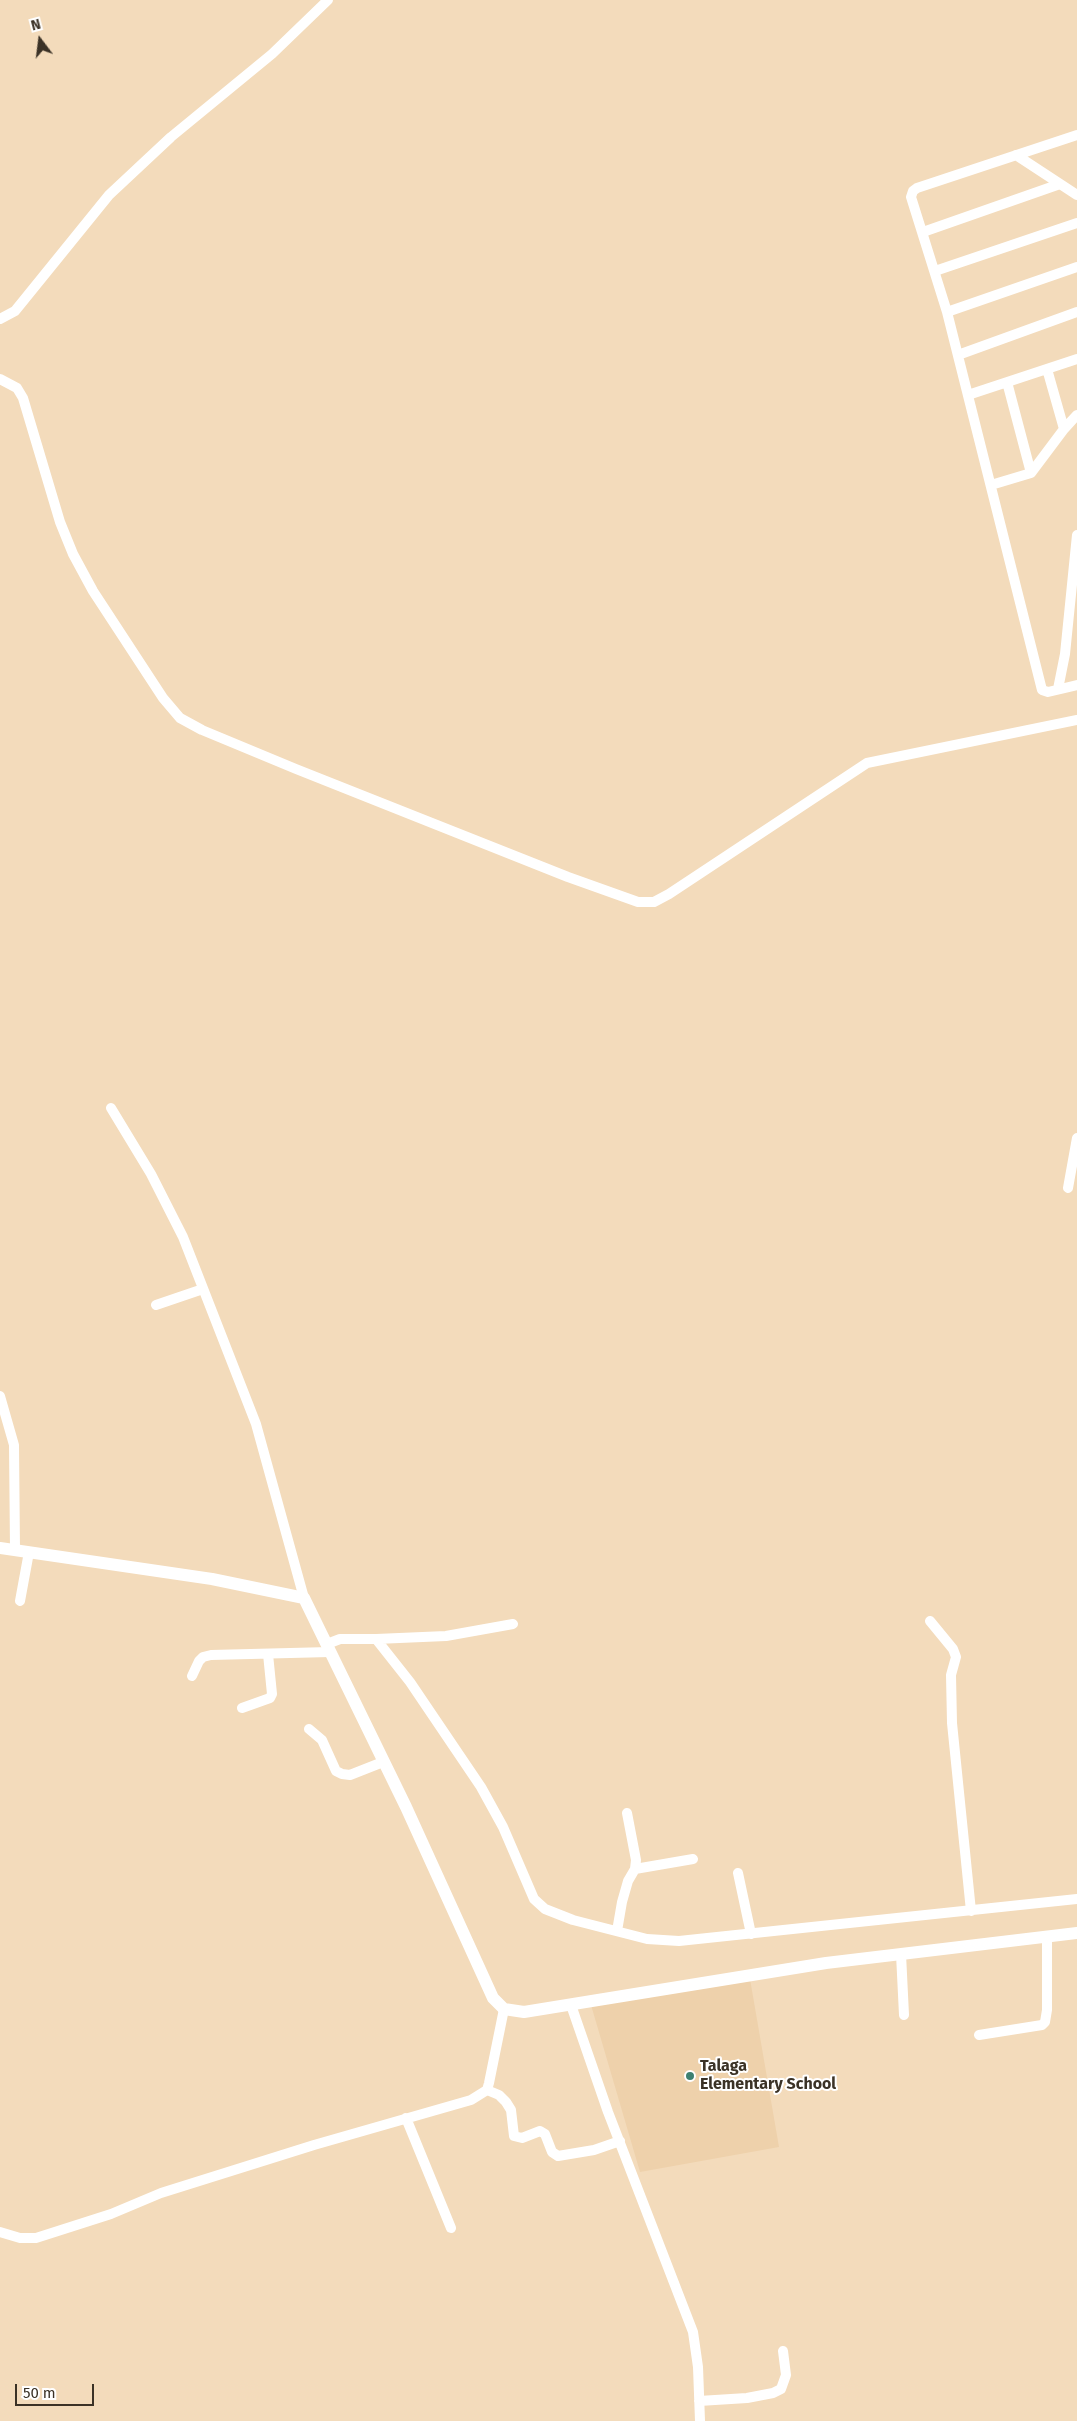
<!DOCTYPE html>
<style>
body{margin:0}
#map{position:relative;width:1077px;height:2421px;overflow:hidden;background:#f3dbbb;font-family:"Fira Sans",sans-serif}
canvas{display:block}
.north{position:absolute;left:15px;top:15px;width:50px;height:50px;-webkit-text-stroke:4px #fff;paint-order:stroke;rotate:345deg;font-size:14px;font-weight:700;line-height:20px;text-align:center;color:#3b3226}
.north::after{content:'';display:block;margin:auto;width:18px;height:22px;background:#3b3226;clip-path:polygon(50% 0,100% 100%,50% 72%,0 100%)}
.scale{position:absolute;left:15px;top:2384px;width:79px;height:22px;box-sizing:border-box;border:2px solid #3b3226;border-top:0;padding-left:6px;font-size:15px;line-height:18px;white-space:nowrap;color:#3b3226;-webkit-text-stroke:4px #fff;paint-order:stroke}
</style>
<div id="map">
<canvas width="1077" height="2421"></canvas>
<div class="north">N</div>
<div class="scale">50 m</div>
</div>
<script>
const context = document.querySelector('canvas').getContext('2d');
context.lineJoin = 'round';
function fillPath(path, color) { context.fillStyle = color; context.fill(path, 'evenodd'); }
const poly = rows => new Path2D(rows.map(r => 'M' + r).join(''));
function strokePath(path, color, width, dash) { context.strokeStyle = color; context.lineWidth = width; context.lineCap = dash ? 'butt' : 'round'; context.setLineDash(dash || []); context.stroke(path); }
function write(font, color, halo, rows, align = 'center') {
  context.font = font + ' "Fira Sans",sans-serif'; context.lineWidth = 4; context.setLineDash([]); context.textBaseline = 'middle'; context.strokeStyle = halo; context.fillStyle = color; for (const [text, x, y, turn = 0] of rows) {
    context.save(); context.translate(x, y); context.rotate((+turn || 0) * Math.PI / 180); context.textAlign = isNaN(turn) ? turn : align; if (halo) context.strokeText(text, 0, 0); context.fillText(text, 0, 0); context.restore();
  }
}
const built = poly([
 [750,1979,779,2147,640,2172,591,2005]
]);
const minor = poly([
 [1077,135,917,188,913,191,911,197,947,312,1042,690,1048,692,1077,685],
 [1016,155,1077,195],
 [923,232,1060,184],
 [935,271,1077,223],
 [947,312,1077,267],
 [0,319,15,311,109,195,171,137,272,54,328,0],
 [958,355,1077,312],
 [1047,369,1064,429],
 [0,379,17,388,23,398,60,522,73,554,93,591,163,698,180,718,202,730,296,769,568,877,638,902,654,902,669,894,867,763,1077,720],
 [1007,382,1031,473],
 [968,395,1077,359],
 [991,485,1031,473,1064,429,1077,415],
 [1058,689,1065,654,1077,535],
 [111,1108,151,1174,183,1237,256,1424,304,1598],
 [1068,1188,1077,1138],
 [156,1305,203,1289],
 [0,1396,14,1445,15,1550],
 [20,1601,29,1552],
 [930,1621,953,1649,956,1657,951,1675,952,1723,971,1911],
 [376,1639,446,1636,513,1624],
 [327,1644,340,1639,376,1639,410,1682,481,1787,503,1827,534,1899,545,1909,573,1920,647,1939,679,1941,1077,1899],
 [192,1676,199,1661,203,1657,211,1655,330,1652],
 [242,1708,270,1698,272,1694,268,1654],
 [309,1729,322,1740,336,1771,342,1774,350,1775,383,1762],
 [635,1869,693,1859],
 [738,1873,751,1934],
 [617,1931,622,1902,628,1881,635,1869,636,1860,627,1813],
 [901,1954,904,2015],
 [571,2005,608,2112,693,2332,698,2367,700,2421],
 [979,2035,1042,2025,1045,2022,1047,2010,1047,1937],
 [487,2090,499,2095,506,2102,511,2110,514,2136,522,2138,540,2131,545,2134,552,2152,558,2156,594,2150,620,2141],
 [406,2118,451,2228],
 [0,2232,20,2238,36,2238,111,2214,161,2193,314,2145,471,2100,487,2090,489,2083,504,2009],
 [699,2401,747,2398,773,2393,781,2389,786,2375,783,2351]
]);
const tertiary = poly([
 [0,1548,212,1579,304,1598,406,1807,493,1998,504,2009,524,2012,826,1963,1077,1933]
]);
const markers = [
 [690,2076,5,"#3d8071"]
];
const poiNames = [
 ["Talaga",700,2067],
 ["Elementary School",700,2085]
];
fillPath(built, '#eed1ab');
strokePath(minor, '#fff', 10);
strokePath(tertiary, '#fff', 12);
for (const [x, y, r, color] of markers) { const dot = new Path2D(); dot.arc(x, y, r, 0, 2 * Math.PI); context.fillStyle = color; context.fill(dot); strokePath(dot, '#fff', 2); }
write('bold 16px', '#3b3226', '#fff', poiNames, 'left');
</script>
